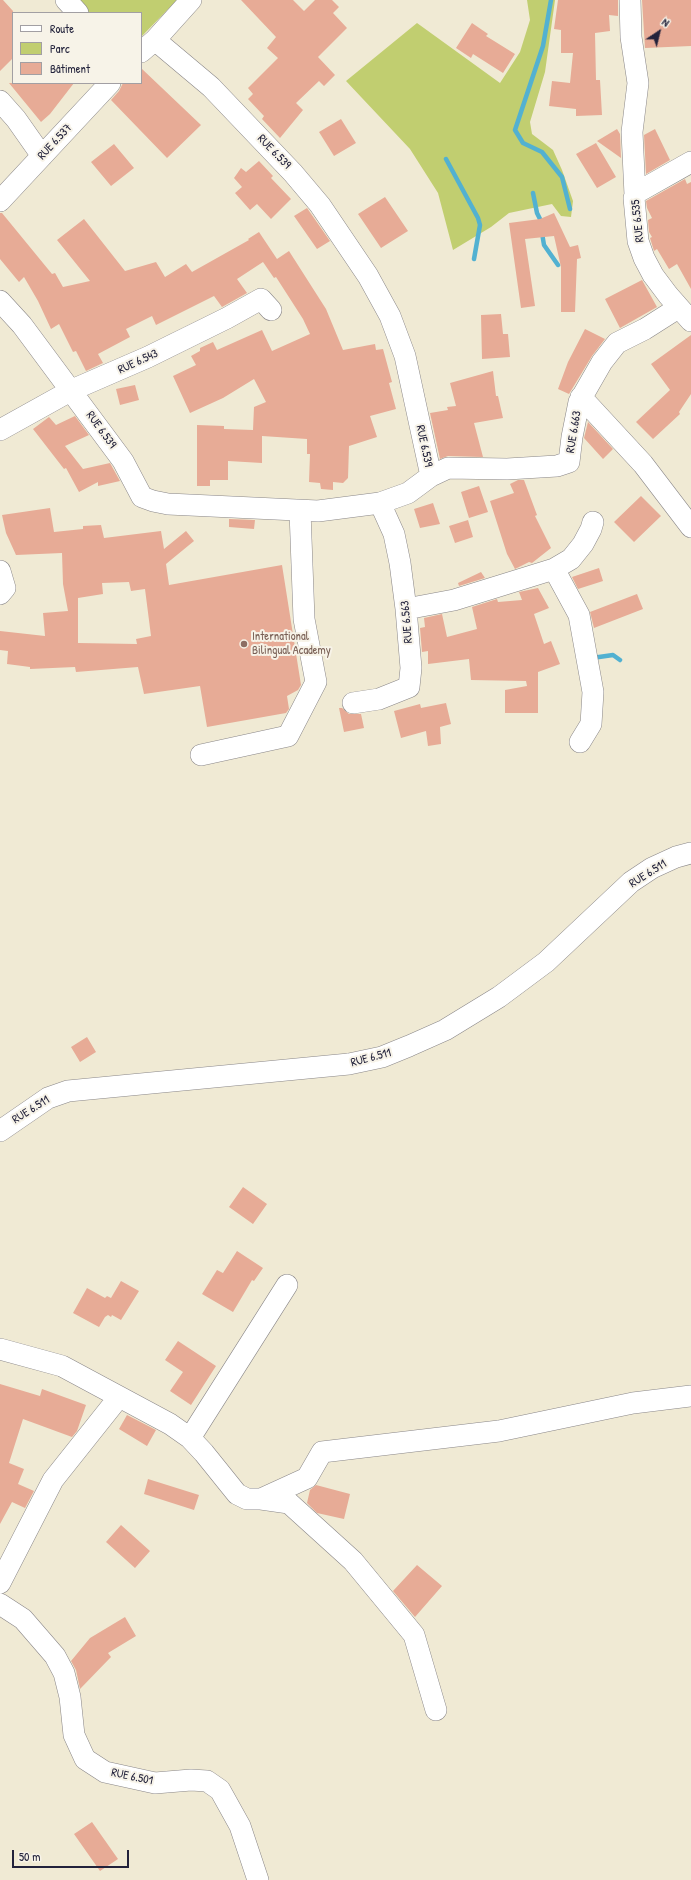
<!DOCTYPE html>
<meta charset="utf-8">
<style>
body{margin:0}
#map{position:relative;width:691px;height:1880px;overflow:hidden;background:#f0ead4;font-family:"Patrick Hand",sans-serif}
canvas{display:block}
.legend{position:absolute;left:12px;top:12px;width:130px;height:72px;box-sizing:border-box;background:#f7f3e8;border:1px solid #a29fa3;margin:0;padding:5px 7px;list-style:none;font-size:12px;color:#22223b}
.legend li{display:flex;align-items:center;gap:8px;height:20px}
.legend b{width:20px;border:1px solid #a29fa3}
.north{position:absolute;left:639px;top:12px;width:40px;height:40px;-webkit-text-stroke:3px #f7f3e8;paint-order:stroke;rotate:35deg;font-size:11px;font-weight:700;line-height:16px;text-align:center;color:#22223b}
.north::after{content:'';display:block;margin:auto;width:14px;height:18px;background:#22223b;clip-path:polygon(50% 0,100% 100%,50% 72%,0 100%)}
.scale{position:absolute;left:12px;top:1850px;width:117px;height:18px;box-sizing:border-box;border:2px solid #22223b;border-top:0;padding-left:5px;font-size:12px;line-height:14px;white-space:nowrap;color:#22223b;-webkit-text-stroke:3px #f7f3e8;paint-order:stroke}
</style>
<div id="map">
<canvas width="691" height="1880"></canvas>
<ul class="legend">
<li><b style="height:5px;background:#fff"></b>Route</li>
<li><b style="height:11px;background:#c1ce70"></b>Parc</li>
<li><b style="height:11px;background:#e7ab96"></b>Bâtiment</li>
</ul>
<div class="north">N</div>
<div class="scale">50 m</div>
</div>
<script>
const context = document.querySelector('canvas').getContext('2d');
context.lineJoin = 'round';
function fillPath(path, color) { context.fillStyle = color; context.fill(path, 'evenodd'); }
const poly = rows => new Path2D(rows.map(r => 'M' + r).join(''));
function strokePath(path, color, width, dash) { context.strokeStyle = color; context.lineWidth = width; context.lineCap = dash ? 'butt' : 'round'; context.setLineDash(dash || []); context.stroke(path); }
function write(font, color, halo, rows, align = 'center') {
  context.font = font + ' "Patrick Hand",sans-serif'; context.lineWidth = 4; context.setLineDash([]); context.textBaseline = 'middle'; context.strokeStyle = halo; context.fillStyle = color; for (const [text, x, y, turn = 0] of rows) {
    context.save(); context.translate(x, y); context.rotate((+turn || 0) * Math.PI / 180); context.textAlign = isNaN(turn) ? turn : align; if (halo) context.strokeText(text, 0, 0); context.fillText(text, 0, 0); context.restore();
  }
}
const green = poly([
 [73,0,177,0,141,37,141,13,86,13],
 [527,0,555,0,545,72,530,122,532,134,553,150,562,170,573,201,571,217,561,216,552,204,509,213,491,227,453,250,438,193,410,149,346,81,417,23,500,83,520,52,530,20]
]);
const stream = poly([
 [551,0,543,46,515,130,523,143,542,152,562,177,570,209],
 [446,159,478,218,480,225,474,259],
 [533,193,537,213,542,223],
 [542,233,544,245,558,265],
 [592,658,613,655,620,660]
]);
const building = poly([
 [0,0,3,0,13,11,13,58,0,71],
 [241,0,293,0,304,11,315,0,332,0,339,7,333,13,347,28,318,57,335,75,324,86,319,81,296,103,303,110,280,138,262,119,264,116,248,99,253,94,248,88,278,58,267,48,276,37],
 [558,0,618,0,618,16,609,15,610,31,595,33,596,80,600,80,602,115,576,116,576,109,549,106,552,81,570,83,573,53,561,53,561,30,554,29],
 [642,0,691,0,691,46,645,48],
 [472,23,488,34,486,36,515,54,503,73,473,54,471,58,456,48],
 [141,68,201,125,167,158,111,100,119,91,123,83,141,83],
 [9,83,74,83,50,114,41,122],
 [341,119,356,143,334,156,319,132],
 [617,129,620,134,621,158,597,141],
 [655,129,670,160,646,174,644,135],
 [596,143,616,177,597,188,576,154],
 [114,144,134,168,111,186,91,162],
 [259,161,273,176,271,178,291,199,271,219,257,204,250,210,235,193,242,187,234,178,241,168,246,172],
 [685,179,687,184,691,182,691,289,677,264,669,269,657,249,654,251,650,238,652,237,649,232,648,220,652,218,647,208,646,201],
 [385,197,408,231,381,248,358,214],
 [307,208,330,241,317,249,294,216],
 [0,213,2,213,52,274,55,273,63,287,90,281,57,240,84,219,125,271,156,262,165,277,186,264,192,272,249,240,248,239,259,232,277,259,289,251,326,309,343,350,375,344,376,350,383,349,392,382,389,383,396,409,370,416,377,437,349,446,348,478,343,483,333,482,333,490,321,489,320,483,309,482,310,454,307,454,307,439,262,436,262,463,228,461,228,480,210,480,210,486,197,486,197,425,224,426,224,429,253,430,254,407,266,402,254,379,223,398,190,413,173,376,196,365,191,356,200,351,200,348,213,342,217,350,262,330,272,351,310,334,303,319,276,277,274,278,263,262,237,279,247,293,222,307,214,296,156,325,152,316,126,329,130,337,98,354,103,363,86,371,76,351,73,352,59,324,51,329,38,301,24,277,19,282,0,259],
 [554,213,570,247,578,245,581,258,577,259,575,312,561,312,561,267,554,236,525,239,535,306,521,308,509,223,540,219],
 [642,280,657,307,620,328,605,299],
 [501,314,503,334,508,334,510,357,482,359,481,315],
 [585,329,605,339,592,356,569,394,558,389,568,362],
 [691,335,691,394,679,412,680,414,653,439,636,422,670,390,651,364],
 [493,371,496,396,498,396,503,418,474,423,483,457,448,456,440,459,430,413,448,410,447,407,456,406,450,383],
 [135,385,139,400,120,405,116,389],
 [75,416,89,435,65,446,83,469,110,463,120,481,98,486,98,482,79,492,66,468,64,469,33,429,49,417,56,425],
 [588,422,613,449,603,459,584,438],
 [518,480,524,480,537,515,535,516,551,548,532,563,529,562,515,569,507,554,490,501,514,493,510,484],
 [479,486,488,512,469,518,461,492],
 [641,496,661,516,634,542,614,522],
 [433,503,440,524,420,528,414,509],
 [50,508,54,532,83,529,83,526,101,525,104,538,161,531,164,549,186,531,194,541,166,564,169,585,282,565,301,685,298,690,287,696,289,709,286,713,207,727,200,686,144,694,138,667,76,672,75,667,30,669,30,667,7,664,8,651,0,650,0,631,45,636,43,613,68,611,63,584,62,553,16,555,6,533,2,515],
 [129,582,131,591,145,589,151,636,136,639,137,644,78,643,78,598,103,594,102,583],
 [229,519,255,520,254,529,229,527],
 [468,520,473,537,455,543,449,526],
 [599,568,603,581,578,589,572,577],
 [481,572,485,578,459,586,458,583],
 [538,588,549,608,534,614,544,644,551,641,560,664,538,672,538,713,505,713,505,690,527,686,526,681,471,680,469,659,428,664,428,651,422,652,420,628,425,627,424,618,442,614,447,637,477,629,472,607,497,599,498,602,522,600,519,592],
 [637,594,643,609,594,628,590,612],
 [446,703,451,724,440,727,441,744,428,746,426,731,401,738,394,711,420,704,421,708],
 [339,708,342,708,349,714,361,714,364,728,344,732],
 [87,1037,96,1052,80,1062,71,1047],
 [243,1187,267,1204,253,1224,229,1207],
 [237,1251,263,1268,254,1281,252,1280,233,1312,202,1294,217,1270,223,1273],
 [121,1281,139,1291,121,1320,112,1315,111,1317,108,1315,105,1317,99,1327,73,1313,87,1288,105,1298,107,1296,111,1298],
 [178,1341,216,1366,191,1405,170,1391,183,1372,165,1360],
 [0,1384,40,1396,42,1389,86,1405,77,1431,72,1437,23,1419,9,1463,24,1469,18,1484,34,1491,25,1508,12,1502,0,1524],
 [127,1415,156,1430,147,1446,119,1429],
 [148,1479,199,1495,194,1510,144,1494],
 [316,1485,350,1494,344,1519,317,1513,307,1503,310,1490],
 [121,1525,150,1551,135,1568,106,1542],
 [417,1565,442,1586,415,1617,393,1591],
 [125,1617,136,1636,108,1653,111,1657,80,1689,76,1670,71,1661,90,1638],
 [92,1822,118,1859,100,1871,74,1834]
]);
const minor = poly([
 [66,0,78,13],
 [630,0,631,37,638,83,632,132,635,195],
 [141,52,155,40,191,0],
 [0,101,16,119,42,156],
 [691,162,636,193,634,198,638,241,644,258,653,275,668,295,691,321],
 [0,201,110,83],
 [0,301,22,325,123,461,142,497,153,501,168,504,318,511,380,503,408,493,431,476,405,356,390,316,368,276,320,205,293,173,211,87,155,40],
 [581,397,643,464,691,527],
 [0,430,72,390,148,357,227,318,261,299,271,310],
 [431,476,448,468,507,469,557,466,569,462,572,437,579,402,602,362,617,343,645,329,678,308],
 [554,569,579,615,593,692,591,724,580,742],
 [0,571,5,588,0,594],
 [406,609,454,600,554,569,571,559,583,544,591,529,593,522],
 [353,703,379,699,409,687,411,668,406,609,400,563,394,534,380,503],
 [201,755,288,736,316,682,304,619,300,511],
 [0,1131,48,1098,68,1091,349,1064,382,1057,409,1046,445,1030,499,997,546,962,631,882,652,868,676,857,691,853],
 [0,1349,62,1366,170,1424,190,1438,204,1453,237,1494,247,1499,261,1499,307,1478,322,1452,499,1431,633,1403,691,1396],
 [190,1438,287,1285],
 [261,1499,289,1503,353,1561,414,1635,436,1710],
 [0,1583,53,1480,119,1397],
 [0,1604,23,1619,55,1656,64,1673,70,1697,74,1735,85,1759,105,1772,155,1783,191,1780,207,1781,220,1790,240,1826,258,1880]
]);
const markers = [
 [244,644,4,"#8d6e63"]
];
const streetNames = [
 ["RUE 6.537",55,142,-47],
 ["RUE 6.539",274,152,46],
 ["RUE 6.535",638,221,-96],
 ["RUE 6.543",138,362,-25],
 ["RUE 6.539",101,430,54],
 ["RUE 6.663",574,432,-81],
 ["RUE 6.539",424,446,78],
 ["RUE 6.563",407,622,-95],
 ["RUE 6.511",648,874,-32],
 ["RUE 6.511",371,1058,-15],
 ["RUE 6.511",31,1110,-32],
 ["RUE 6.501",132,1777,12]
];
const educationNames = [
 ["International",252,637],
 ["Bilingual Academy",252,651]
];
fillPath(green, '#c1ce70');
strokePath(stream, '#52b1d1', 4.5);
fillPath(building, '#e7ab96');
strokePath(minor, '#898688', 22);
strokePath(minor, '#fff', 21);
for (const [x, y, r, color] of markers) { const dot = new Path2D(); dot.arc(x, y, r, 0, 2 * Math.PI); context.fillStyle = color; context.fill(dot); strokePath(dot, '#f7f3e8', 1.5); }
write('12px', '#22223b', '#f7f3e8', streetNames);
write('12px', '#785e54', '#f7f3e8', educationNames, 'left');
</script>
